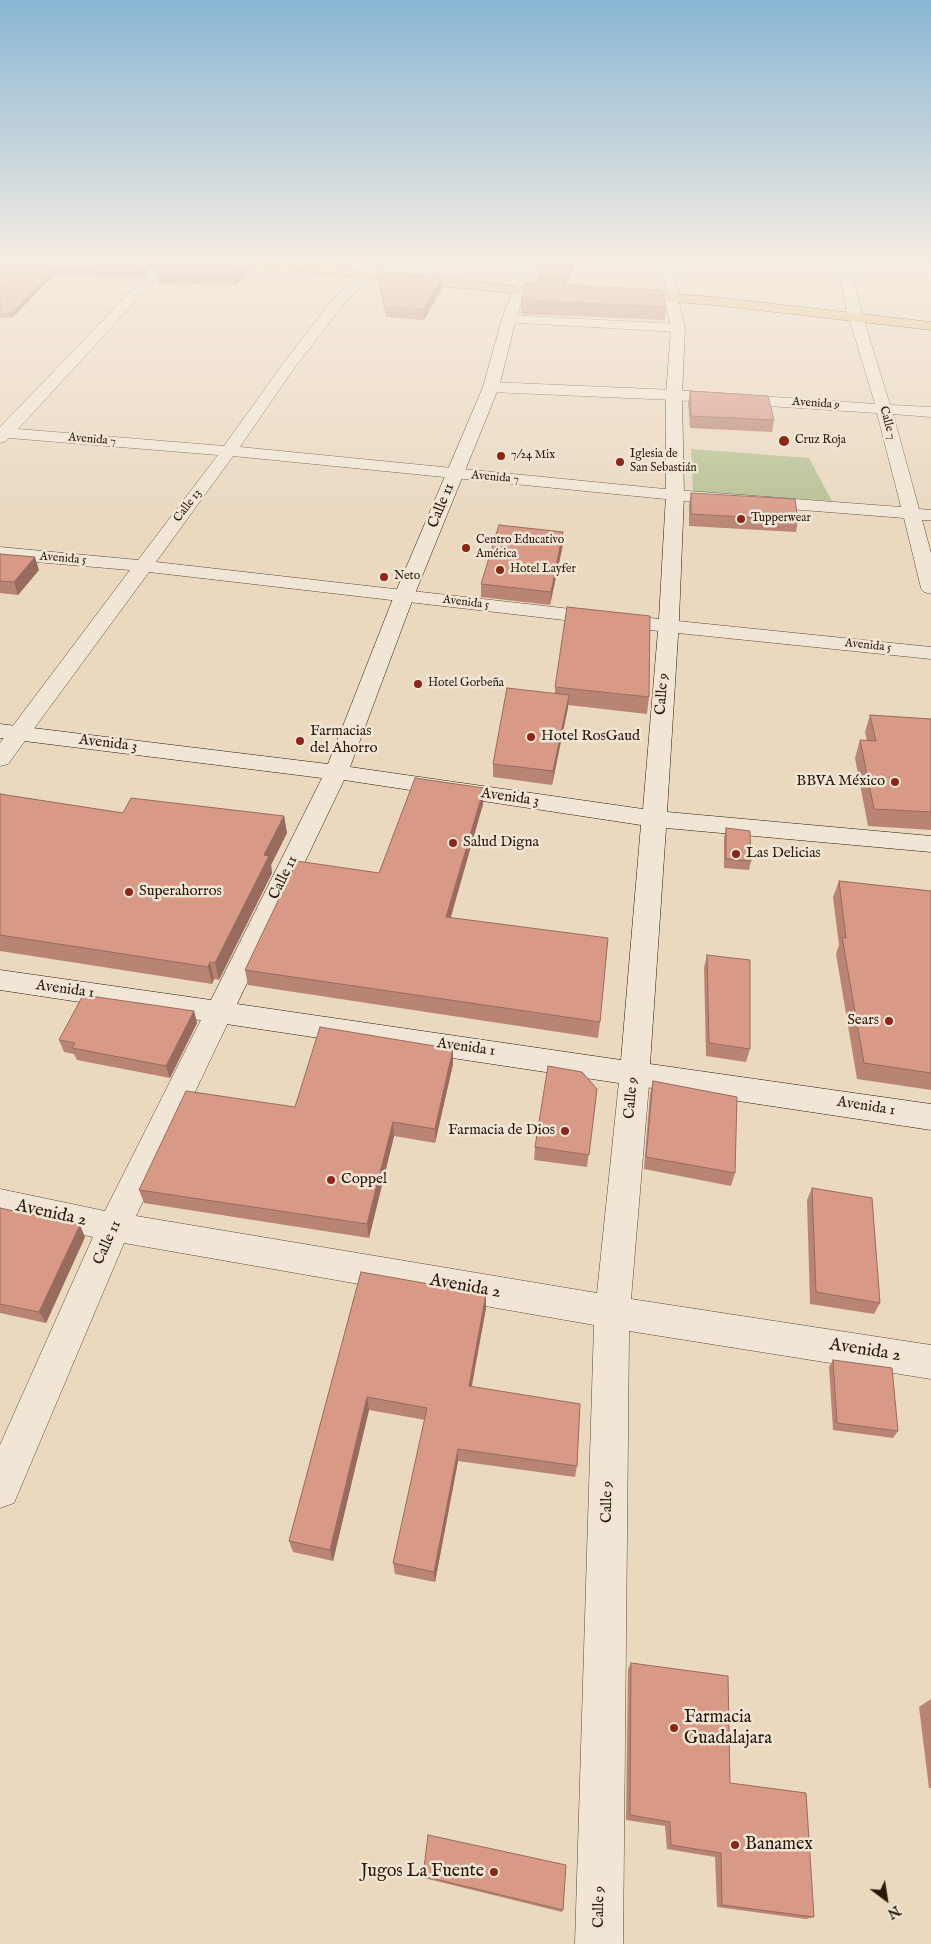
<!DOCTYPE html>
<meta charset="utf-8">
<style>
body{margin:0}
#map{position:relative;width:931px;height:1944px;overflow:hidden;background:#ead8bf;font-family:"IM FELL English",serif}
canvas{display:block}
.north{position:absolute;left:861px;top:1874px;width:50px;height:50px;-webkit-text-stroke:4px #f1e6d5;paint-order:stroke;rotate:149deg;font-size:14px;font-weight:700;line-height:20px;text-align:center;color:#2b1907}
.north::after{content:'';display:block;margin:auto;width:18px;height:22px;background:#2b1907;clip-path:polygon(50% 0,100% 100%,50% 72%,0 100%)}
</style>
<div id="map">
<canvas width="931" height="1944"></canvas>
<div class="north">N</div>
</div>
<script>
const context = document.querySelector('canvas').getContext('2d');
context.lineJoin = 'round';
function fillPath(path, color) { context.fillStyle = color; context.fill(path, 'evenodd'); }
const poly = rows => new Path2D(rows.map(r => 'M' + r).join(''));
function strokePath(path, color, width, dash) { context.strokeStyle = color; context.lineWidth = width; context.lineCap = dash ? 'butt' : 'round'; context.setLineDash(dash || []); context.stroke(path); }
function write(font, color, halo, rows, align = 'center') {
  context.font = font + ' "IM FELL English",serif'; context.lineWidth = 5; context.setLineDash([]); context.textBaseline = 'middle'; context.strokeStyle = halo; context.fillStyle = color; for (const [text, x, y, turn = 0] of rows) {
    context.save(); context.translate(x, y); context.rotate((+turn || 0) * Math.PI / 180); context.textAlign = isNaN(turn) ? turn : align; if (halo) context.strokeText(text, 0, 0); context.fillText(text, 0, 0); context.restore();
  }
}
const green = poly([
 [691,449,809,458,832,501,693,492]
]);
const street = poly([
 [162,259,174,259,18,429,224,446,282,365,332,300,375,259,388,259,342,306,292,371,240,447,675,490,901,507,877,413,674,400,491,392,486,390,483,387,486,384,491,382,674,390,875,404,847,311,836,259,848,259,861,311,890,405,931,407,931,417,893,414,919,509,931,510,931,520,922,520,931,553,931,594,924,592,921,588,904,518,675,500,233,456,156,562,668,620,931,647,931,659,668,632,149,572,8,764,0,766,0,743,130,570,0,559,0,547,138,560,218,455,9,438,6,441,0,443,0,427,162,259],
 [509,315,678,324,685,328,678,332,504,322,502,319,509,315],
 [219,1001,229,1004,233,1012,136,1216,597,1293,620,1072,625,1064,635,1060,645,1064,650,1072,631,1299,931,1345,931,1379,629,1331,623,1944,575,1944,594,1325,124,1243,14,1503,0,1508,0,1445,93,1237,0,1217,0,1189,105,1211,209,1004,219,1001]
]);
const secondary = poly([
 [537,259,549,259,525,290,516,319,499,387,414,596,350,767,643,809,659,619,666,495,666,395,671,328,664,298,667,292,659,268,651,259,664,259,671,267,679,292,678,298,685,328,682,395,684,495,679,619,667,812,931,836,931,852,666,828,650,1064,931,1104,931,1130,0,990,0,970,211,1000,322,778,0,738,0,724,328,764,394,596,483,387,502,319,513,290,537,259],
 [344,780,641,825,621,1060,237,1004,344,780]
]);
const primary = poly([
 [214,259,251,259,519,286,561,288,567,292,561,296,519,294,220,263,214,259],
 [627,291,714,297,931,322,931,330,714,305,622,298,620,295,622,292,627,291]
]);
const wall = poly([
 [0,259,154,260,155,264,142,277,53,276,12,318,0,318],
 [574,264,573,271,564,285,666,307,665,320,521,314,521,300,538,284,538,278],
 [249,268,237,285,158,283,156,274,158,271,158,269],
 [378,276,442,288,424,320,386,317,379,286],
 [690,391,774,420,772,432,690,428,688,403],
 [691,493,798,520,796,532,689,526,689,505],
 [563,544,550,605,481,597,481,584],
 [0,554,39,570,18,595,0,593],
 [555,687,649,697,647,714,568,705,552,785,493,777,493,764,555,693],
 [870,715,931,719,931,830,868,826,855,758,860,740,867,741,865,732],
 [0,794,123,813,284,816,287,833,271,865,272,873,219,980,214,979,212,984,0,951],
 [483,804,451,917,600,1022,598,1038,248,985,245,970,379,873],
 [726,828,751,861,749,870,724,868,724,838],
 [839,881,931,891,931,1090,857,1079,836,954,839,945,833,897],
 [707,955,750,1049,746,1062,706,1056,704,968],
 [194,1011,197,1023,170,1078,77,1060,74,1054,64,1052,59,1040],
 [453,1064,435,1143,394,1136,369,1238,144,1203,139,1190,295,1107],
 [653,1081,735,1173,731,1186,644,1169,650,1094],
 [597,1089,587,1167,534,1160,535,1147],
 [812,1188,880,1303,874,1314,810,1304,807,1200],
 [0,1208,85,1237,46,1323,0,1313],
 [361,1272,486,1308,472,1386,577,1466,575,1477,458,1461,435,1582,395,1574,393,1563,425,1420,369,1410,333,1561,293,1552,289,1541],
 [833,1360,898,1431,893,1438,833,1430,829,1367],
 [631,1663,730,1783,814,1917,806,1919,717,1907,715,1857,667,1849,665,1826,626,1820,628,1669],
 [931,1699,931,1788,929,1788,919,1707],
 [423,1876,563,1910,562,1912,424,1878]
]);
const shadedWall = poly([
 [248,259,249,268,237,285,236,276],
 [154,260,155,264,142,277,141,273],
 [574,264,573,271,564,287,564,280],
 [52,272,53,276,12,318,11,314],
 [442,278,442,288,424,320,424,309],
 [563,532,563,544,550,605,551,592],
 [35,557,39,570,18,595,14,582],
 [569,695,568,708,552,785,553,771],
 [484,788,483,804,446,933,446,917],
 [284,816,287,833,271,865,272,873,219,980,215,963,264,855],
 [210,962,214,979,212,984,208,967],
 [194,1011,197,1023,170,1078,166,1066],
 [453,1049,453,1064,435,1143,435,1129],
 [393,1122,394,1136,369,1238,367,1224],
 [80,1225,85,1237,46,1323,39,1312],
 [486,1294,486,1308,469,1399,469,1386],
 [367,1397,369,1410,333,1561,330,1550],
 [458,1449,458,1461,435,1582,434,1572]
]);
const building = poly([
 [0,259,152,259,154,260,141,273,52,272,11,314,0,314,0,259],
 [168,259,248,259,236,276,156,274,160,269,158,269,168,259],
 [545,262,574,264,564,280,538,278,545,262],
 [403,274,442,278,424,309,385,307,378,276,403,274],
 [526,283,662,290,666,307,521,300,526,283],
 [690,391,768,396,774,420,691,416,690,391],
 [691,493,795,499,798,520,691,514,691,493],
 [499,525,563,532,551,592,481,584,499,525],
 [0,554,35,557,14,582,0,581,0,554],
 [567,607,650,616,649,697,555,687,567,607],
 [507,688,569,695,553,771,493,764,507,688],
 [870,715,931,719,931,812,874,809,860,740,876,741,870,715],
 [415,778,484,788,446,917,608,938,600,1022,245,970,297,861,379,873,415,778],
 [0,794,123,813,131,798,284,816,264,855,269,856,215,963,210,962,208,967,0,935,0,794],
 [726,828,750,831,751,861,726,859,726,828],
 [839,881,931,891,931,1073,864,1063,842,937,846,938,839,881],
 [707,955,750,960,750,1049,709,1043,707,955],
 [83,995,194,1011,166,1066,72,1048,75,1043,59,1040,83,995],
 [320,1027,453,1049,435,1129,393,1122,367,1224,139,1190,186,1091,295,1107,320,1027],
 [548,1066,582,1072,597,1089,589,1155,535,1147,548,1066],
 [653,1081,737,1097,735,1173,646,1157,653,1081],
 [812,1188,872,1198,880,1303,816,1292,812,1188],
 [0,1208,80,1225,39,1312,0,1304,0,1208],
 [361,1272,486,1294,469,1386,580,1404,577,1466,458,1449,434,1572,393,1563,427,1408,367,1397,330,1550,289,1541,361,1272],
 [833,1360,892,1368,898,1431,837,1423,833,1360],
 [631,1663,728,1676,730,1783,806,1793,814,1917,722,1905,721,1853,671,1845,670,1822,630,1815,631,1663],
 [428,1835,566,1865,563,1910,423,1876,428,1835]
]);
const markers = [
 [784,441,6,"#8f2418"],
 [501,456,5,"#8f2418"],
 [620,462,5,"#8f2418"],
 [741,519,5,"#8f2418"],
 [466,548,5,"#8f2418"],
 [500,570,5,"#8f2418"],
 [384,577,5,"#8f2418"],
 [418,684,5,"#8f2418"],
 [531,737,5,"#8f2418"],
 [300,741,5,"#8f2418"],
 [895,782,5,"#8f2418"],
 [453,843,5,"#8f2418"],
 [736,854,5,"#8f2418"],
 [129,892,5,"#8f2418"],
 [889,1021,5,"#8f2418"],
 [565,1131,5,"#8f2418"],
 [331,1180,5,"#8f2418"],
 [674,1728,5,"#8f2418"],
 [735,1845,5,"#8f2418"],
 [494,1872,5,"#8f2418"]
];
const farStreetnames = [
 ["Avenida 9",816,404,4],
 ["Calle 7",887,423,75],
 ["Avenida 7",92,440,5],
 ["Avenida 7",495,478,5],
 ["Calle 13",188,506,-53],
 ["Avenida 5",63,559,5],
 ["Avenida 5",466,603,7],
 ["Avenida 5",868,646,6]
];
const farPoinames = [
 ["Cruz Roja",795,441],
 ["Iglesia de",630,455],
 ["San Sebastián",630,469],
 ["7/24 Mix",511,456],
 ["Tupperwear",751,519],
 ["Centro Educativo",476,541],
 ["América",476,555],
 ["Hotel Layfer",510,570],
 ["Neto",394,577],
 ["Hotel Gorbeña",428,684]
];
const streetNames = [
 ["Calle 11",442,506,-68],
 ["Calle 9",663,694,-86],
 ["Avenida 3",108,744,7],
 ["Avenida 3",510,798,8],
 ["Calle 11",284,878,-64],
 ["Avenida 1",65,990,8],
 ["Avenida 1",466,1048,8],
 ["Calle 9",632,1098,-85],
 ["Avenida 1",866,1107,9],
 ["Calle 11",108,1243,-66],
 ["Calle 9",608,1502,-89],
 ["Calle 9",600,1907,-89]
];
const poiNames = [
 ["Farmacias",310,732],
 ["del Ahorro",310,749],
 ["Hotel RosGaud",541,737],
 ["BBVA México",885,782,"right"],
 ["Salud Digna",463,843],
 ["Las Delicias",746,854],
 ["Superahorros",139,892],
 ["Sears",879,1021,"right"],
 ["Farmacia de Dios",555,1131,"right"],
 ["Coppel",341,1180]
];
const nearStreetnames = [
 ["Avenida 2",51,1214,12],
 ["Avenida 2",465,1287,10],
 ["Avenida 2",865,1351,9]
];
const nearPoinames = [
 ["Farmacia",684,1718],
 ["Guadalajara",684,1739],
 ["Banamex",745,1845],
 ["Jugos La Fuente",484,1872,"right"]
];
fillPath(green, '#b5bf93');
strokePath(street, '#5b4935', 1);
strokePath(secondary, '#2b1907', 1);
strokePath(primary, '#2b1907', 1);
fillPath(street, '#f1e6d5');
fillPath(secondary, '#f1e6d5');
fillPath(primary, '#e5bc80');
fillPath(wall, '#ba8474');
fillPath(shadedWall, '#976b5e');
fillPath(building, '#d89987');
strokePath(building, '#976b5e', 1);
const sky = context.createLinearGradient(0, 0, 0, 531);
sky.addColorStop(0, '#88b6d4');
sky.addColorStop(0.49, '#f6ede2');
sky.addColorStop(1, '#f6ede200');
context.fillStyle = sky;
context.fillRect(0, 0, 931, 531);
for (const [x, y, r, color] of markers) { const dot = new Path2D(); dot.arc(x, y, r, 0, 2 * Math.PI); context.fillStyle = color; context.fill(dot); strokePath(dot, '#f1e6d5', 2); }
write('12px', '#2b1907', '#f1e6d5', farStreetnames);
write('12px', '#2b1907', '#f1e6d5', farPoinames, 'left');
write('15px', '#2b1907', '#f1e6d5', streetNames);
write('15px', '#2b1907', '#f1e6d5', poiNames, 'left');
write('18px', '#2b1907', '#f1e6d5', nearStreetnames);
write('18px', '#2b1907', '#f1e6d5', nearPoinames, 'left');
</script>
